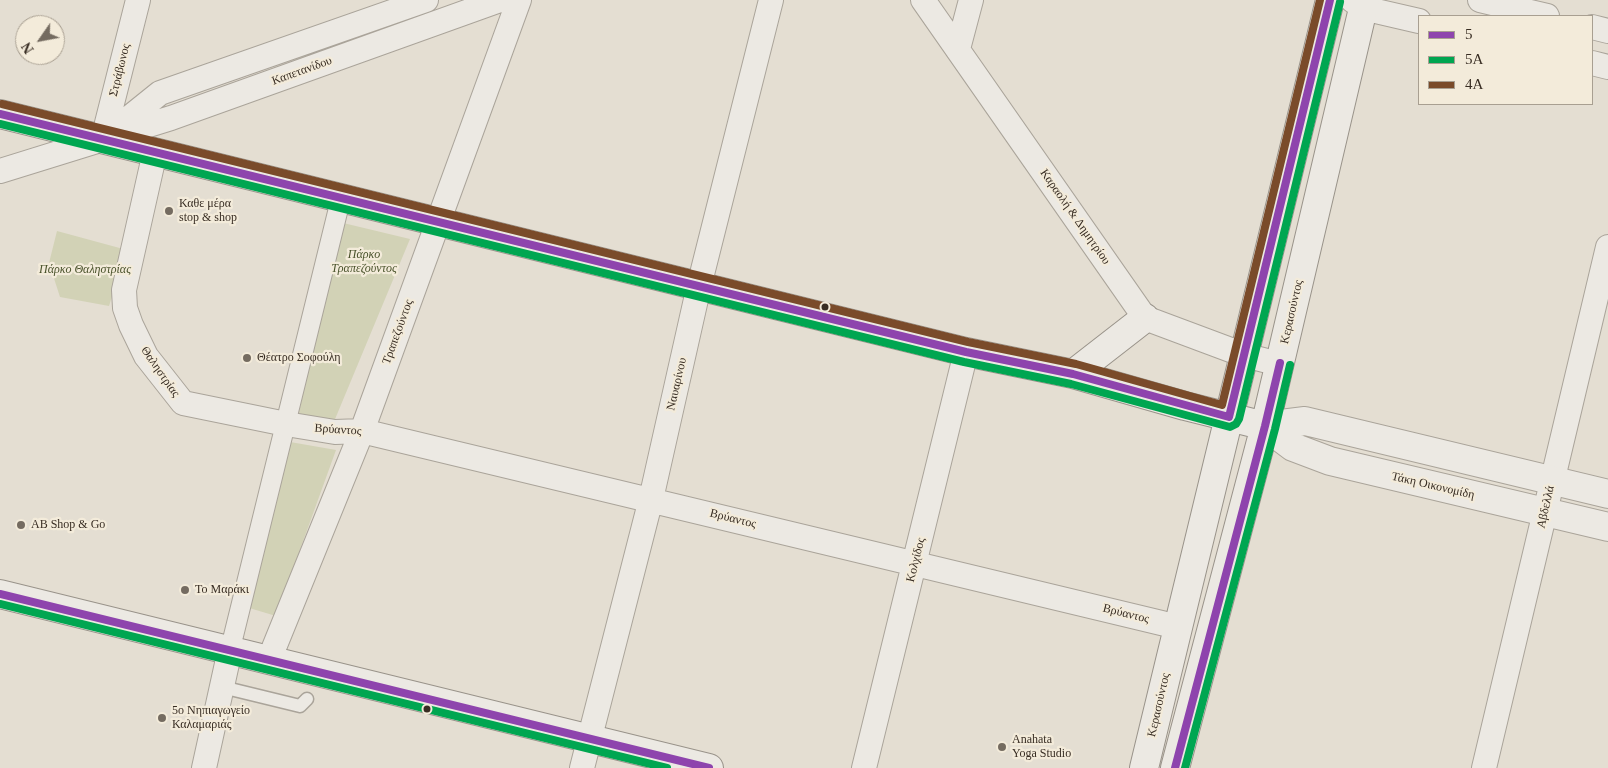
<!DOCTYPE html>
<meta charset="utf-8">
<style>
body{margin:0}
#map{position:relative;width:1608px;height:768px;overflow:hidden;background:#e4ded2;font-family:"Times New Roman",serif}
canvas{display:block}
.legend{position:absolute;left:1418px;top:15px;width:175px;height:90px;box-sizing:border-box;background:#f3ebda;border:1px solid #a89f91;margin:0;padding:6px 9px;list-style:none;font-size:15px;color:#382d23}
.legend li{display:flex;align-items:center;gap:10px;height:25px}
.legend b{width:25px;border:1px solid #a89f91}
.north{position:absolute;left:15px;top:15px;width:50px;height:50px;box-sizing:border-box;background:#f3ebda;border:1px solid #a89f91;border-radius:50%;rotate:237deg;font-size:14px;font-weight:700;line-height:20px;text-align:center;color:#382d23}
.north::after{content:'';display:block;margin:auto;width:18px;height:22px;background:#746b60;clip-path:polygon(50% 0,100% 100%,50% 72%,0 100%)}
</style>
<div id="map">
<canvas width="1608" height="768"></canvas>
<ul class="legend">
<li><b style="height:6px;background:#8e44ad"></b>5</li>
<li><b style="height:6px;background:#00a651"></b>5Α</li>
<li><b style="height:6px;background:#7a4b2a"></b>4Α</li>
</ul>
<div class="north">N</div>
</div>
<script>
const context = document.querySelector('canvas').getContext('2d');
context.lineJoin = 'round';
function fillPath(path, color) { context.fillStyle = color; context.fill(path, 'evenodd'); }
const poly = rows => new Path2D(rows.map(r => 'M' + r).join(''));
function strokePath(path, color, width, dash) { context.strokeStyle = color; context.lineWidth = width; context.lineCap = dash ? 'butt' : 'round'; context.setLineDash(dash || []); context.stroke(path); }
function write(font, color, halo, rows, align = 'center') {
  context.font = font + ' "Times New Roman",serif'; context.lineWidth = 4.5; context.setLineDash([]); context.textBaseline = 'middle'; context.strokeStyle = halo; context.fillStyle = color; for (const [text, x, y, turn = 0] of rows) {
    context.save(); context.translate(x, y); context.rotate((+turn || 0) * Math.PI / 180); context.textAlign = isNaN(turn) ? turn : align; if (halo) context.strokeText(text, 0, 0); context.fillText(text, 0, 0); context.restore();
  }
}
const green = poly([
 [339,222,410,239,333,424,298,417],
 [57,231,127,250,109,306,60,297,49,263],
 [290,442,336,450,276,616,246,607]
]);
const service = poly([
 [222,687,300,706,307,699]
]);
const pedestrian = poly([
 [230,650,341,198]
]);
const minor = poly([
 [923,0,1145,318,1244,355,1279,364],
 [1352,0,1363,8,1419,21],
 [1480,0,1547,16],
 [1592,27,1608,31],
 [958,49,971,0],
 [1592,63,1608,67],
 [114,130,160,93,426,0],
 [103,139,138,0],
 [155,152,124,290,125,308,131,325,146,356,183,403,286,424,335,432,362,431,1178,627],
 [0,171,171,118,500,0],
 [269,660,362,431,519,0],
 [204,768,230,650],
 [582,768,651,499,699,286,771,0],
 [864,768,966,352],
 [1484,768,1608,247]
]);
const tertiary = poly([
 [1265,426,1293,447,1330,461,1608,527],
 [1265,426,1305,421,1608,494]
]);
const secondary = poly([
 [0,114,966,352,1073,374,1185,406,1265,426],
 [1073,374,1145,318],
 [0,594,709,768],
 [1144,768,1330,0],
 [1175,768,1265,426,1365,0]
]);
const bus1 = poly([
 [0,114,966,352,1073,374,1229,417,1330,0],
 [0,594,709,768],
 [1175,768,1265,426,1280,363]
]);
const bus2 = poly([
 [0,124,964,362,1071,384,1230,427,1236,424,1239,419,1340,2],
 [0,604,667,768],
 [1185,768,1275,429,1290,365]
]);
const bus3 = poly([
 [2,104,968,342,1076,364,1222,405,1320,0]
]);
const markers = [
 [169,211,5,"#746b60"],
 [825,307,4.5,"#382d23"],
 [247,358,5,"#746b60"],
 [21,525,5,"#746b60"],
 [185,590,5,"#746b60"],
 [427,709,4.5,"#382d23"],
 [162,718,5,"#746b60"],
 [1002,747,5,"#746b60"]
];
const streetNames = [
 ["Στράβωνος",120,70,-76],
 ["Καπετανίδου",302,71,-20],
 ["Καραολή & Δημητρίου",1075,217,55],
 ["Κερασούντος",1292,312,-77],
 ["Τραπεζούντος",398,332,-70],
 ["Θαληστρίας",160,372,55],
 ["Ναυαρίνου",677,384,-77],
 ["Βρύαντος",338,430,4],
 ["Τάκη Οικονομίδη",1433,486,13],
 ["Αβδελλά",1546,507,-77],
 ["Βρύαντος",733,519,14],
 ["Κολχίδος",916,560,-76],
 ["Βρύαντος",1126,614,14],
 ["Κερασούντος",1159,705,-77]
];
const poiNames = [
 ["Καθε μέρα",179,204],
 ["stop & shop",179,218],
 ["Θέατρο Σοφούλη",257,358],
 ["AB Shop & Go",31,525],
 ["Το Μαράκι",195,590],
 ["5ο Νηπιαγωγείο",172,711],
 ["Καλαμαριάς",172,725],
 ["Anahata",1012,740],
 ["Yoga Studio",1012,754]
];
const parkNames = [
 ["Πάρκο",364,255],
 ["Τραπεζούντος",364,269],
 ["Πάρκο Θαληστρίας",85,270]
];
fillPath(green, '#d2d2b6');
strokePath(service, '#aaa49a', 15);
strokePath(pedestrian, '#aaa49a', 21);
strokePath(minor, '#aaa49a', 26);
strokePath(tertiary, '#aaa49a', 30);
strokePath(secondary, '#99938a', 30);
strokePath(service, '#ece9e3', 12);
strokePath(pedestrian, '#ece9e3', 19);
strokePath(minor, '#ece9e3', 24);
strokePath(tertiary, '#ece9e3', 28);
strokePath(secondary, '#ece9e3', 28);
strokePath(bus1, '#8e44ad', 8);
strokePath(bus2, '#00a651', 8);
strokePath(bus3, '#7a4b2a', 8);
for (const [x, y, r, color] of markers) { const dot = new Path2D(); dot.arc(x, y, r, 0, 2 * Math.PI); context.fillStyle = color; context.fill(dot); strokePath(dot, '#f3ebda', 2); }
write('12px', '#382d23', '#f3ebda', streetNames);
write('12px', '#382d23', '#f3ebda', poiNames, 'left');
write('italic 12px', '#49522b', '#f3ebda', parkNames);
</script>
